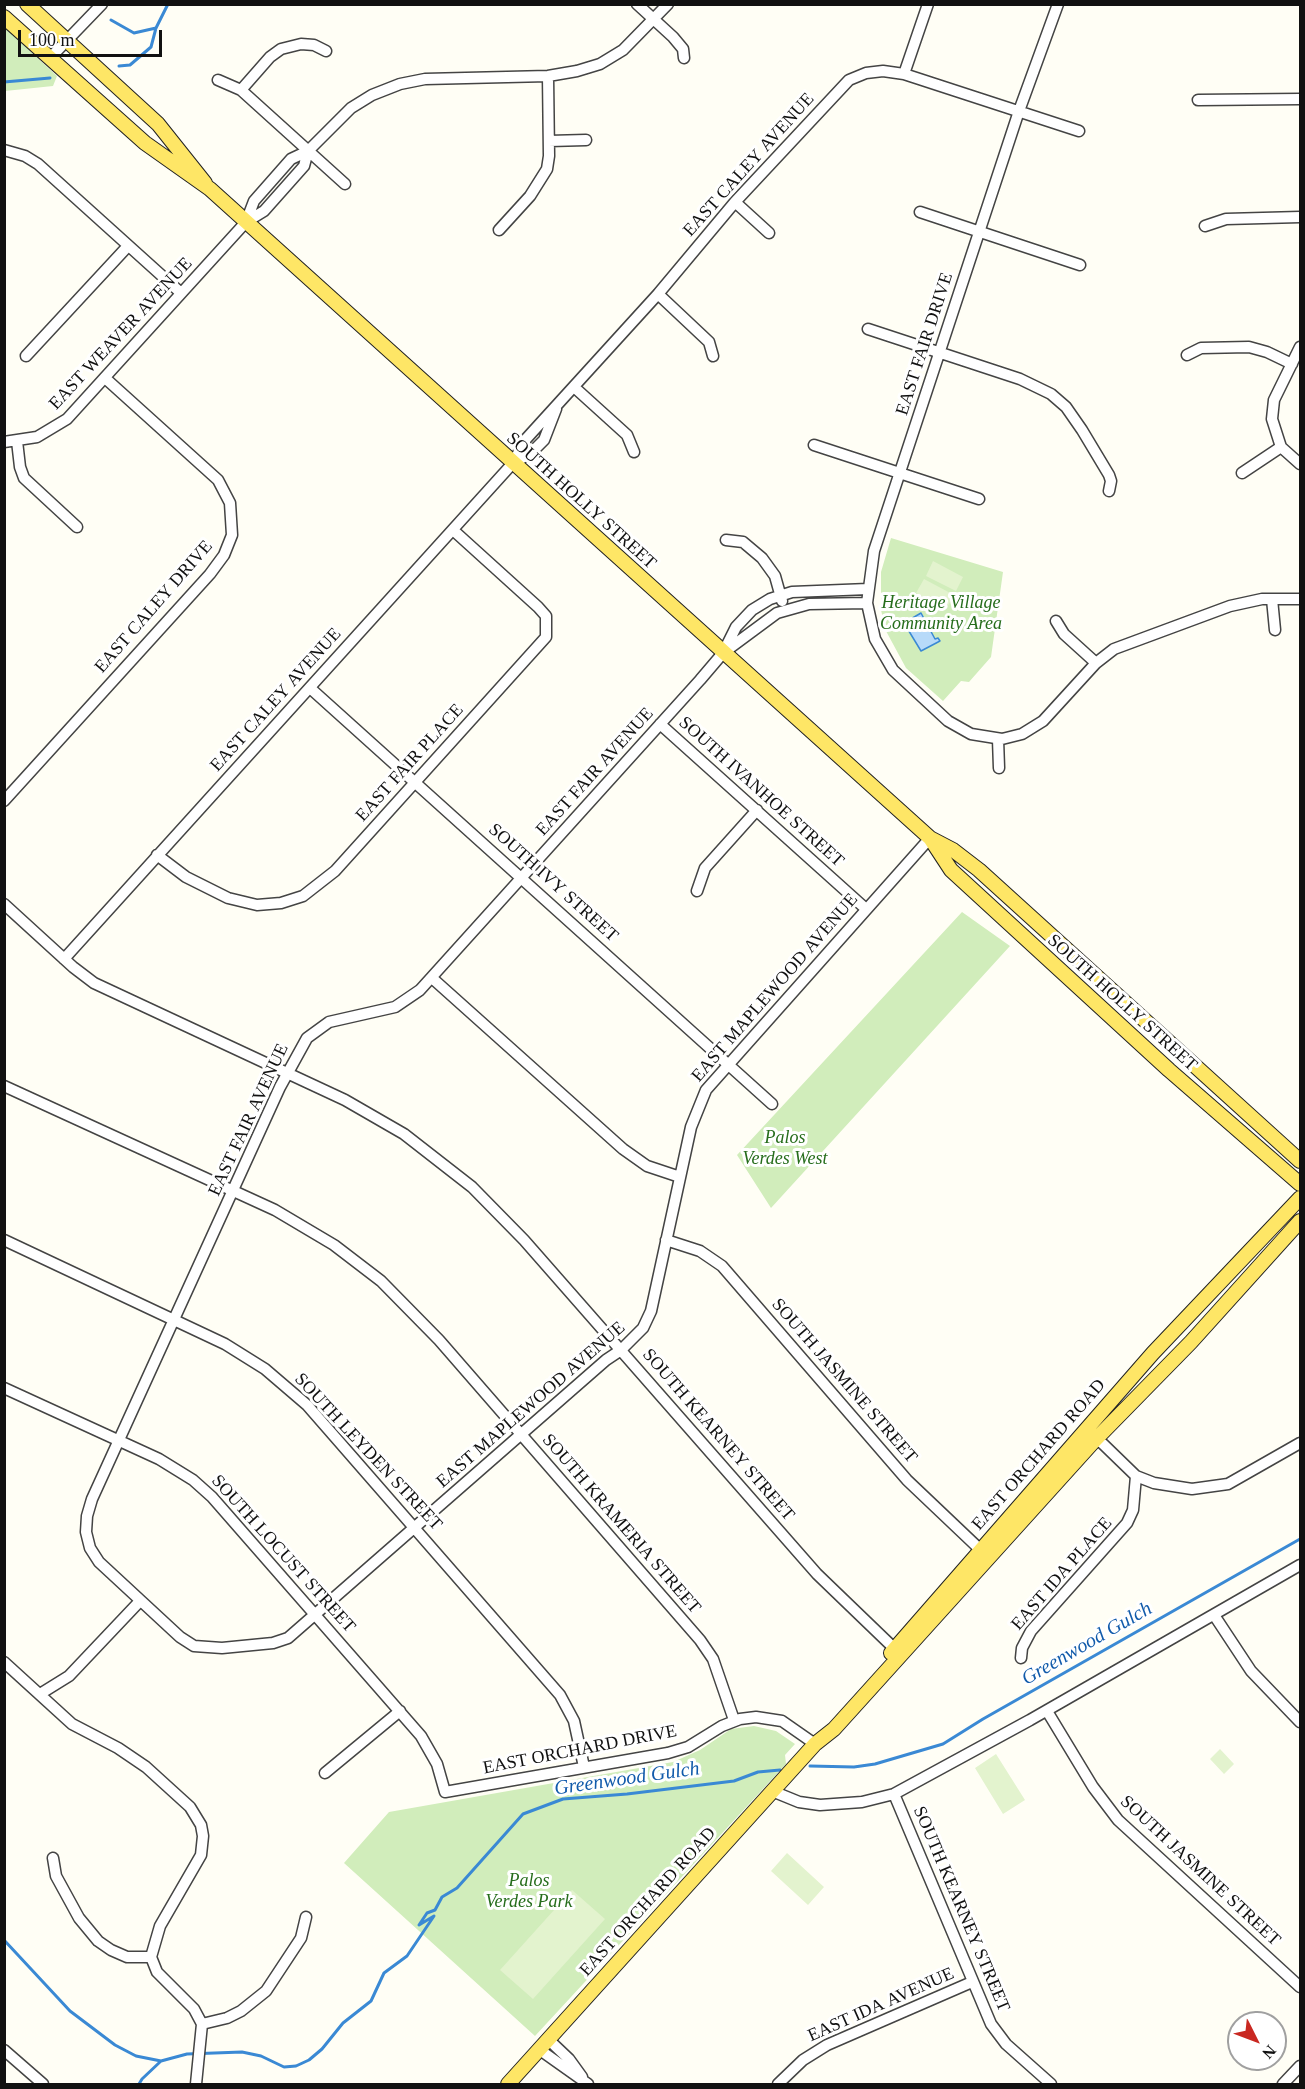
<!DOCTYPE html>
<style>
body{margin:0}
#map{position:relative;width:1305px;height:2089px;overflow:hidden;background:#fffef5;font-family:Georgia,serif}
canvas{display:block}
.frame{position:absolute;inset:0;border:6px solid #111;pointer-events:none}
.north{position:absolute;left:1227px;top:2011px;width:60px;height:60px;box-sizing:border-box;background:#fff;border:2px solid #a0a0a0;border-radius:50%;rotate:132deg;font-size:16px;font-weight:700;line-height:24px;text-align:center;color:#111}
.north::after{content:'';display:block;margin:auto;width:21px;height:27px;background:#c92821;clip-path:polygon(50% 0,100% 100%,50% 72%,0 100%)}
.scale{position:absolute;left:18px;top:30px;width:144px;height:27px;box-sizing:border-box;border:3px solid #111;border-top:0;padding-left:8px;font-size:18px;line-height:21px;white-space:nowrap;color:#111;-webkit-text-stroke:4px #fff;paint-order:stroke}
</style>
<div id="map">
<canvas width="1305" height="2089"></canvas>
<div class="frame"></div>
<div class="north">N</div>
<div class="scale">100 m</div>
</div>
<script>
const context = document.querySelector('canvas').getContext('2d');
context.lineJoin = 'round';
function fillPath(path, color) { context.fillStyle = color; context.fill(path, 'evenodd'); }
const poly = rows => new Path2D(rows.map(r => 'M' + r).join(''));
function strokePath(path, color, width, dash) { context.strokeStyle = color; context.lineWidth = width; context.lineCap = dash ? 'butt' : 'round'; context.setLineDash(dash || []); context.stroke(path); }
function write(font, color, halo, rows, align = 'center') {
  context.font = font + ' Georgia,serif'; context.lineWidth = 6; context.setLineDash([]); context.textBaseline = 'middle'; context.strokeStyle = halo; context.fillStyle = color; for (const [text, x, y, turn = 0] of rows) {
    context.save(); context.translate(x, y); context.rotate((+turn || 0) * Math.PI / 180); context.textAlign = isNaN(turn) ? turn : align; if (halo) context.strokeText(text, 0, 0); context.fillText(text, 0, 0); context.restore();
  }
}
const green = poly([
 [5,28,57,76,53,86,5,91],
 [891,538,1003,572,991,657,969,682,961,681,943,701,906,668,886,631,881,610,881,572],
 [962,912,1010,946,771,1208,737,1155],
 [754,1726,776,1731,795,1744,785,1755,786,1764,535,2036,344,1863,389,1812,673,1762,700,1750,731,1729]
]);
const pitch = poly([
 [933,561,963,577,956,591,926,576],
 [924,579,954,595,946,609,916,593],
 [1220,1749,1234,1764,1224,1774,1210,1759],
 [996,1754,1025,1800,1003,1814,975,1768],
 [787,1853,824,1887,808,1905,771,1871],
 [572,1890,605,1919,533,1999,500,1970]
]);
const water = poly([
 [921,613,935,639,938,638,940,641,921,651,904,623,921,613]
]);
const stream = poly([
 [111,20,134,33,156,28],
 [119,66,130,65,151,47,156,28,168,4],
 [4,82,50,78],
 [810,1766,854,1767,875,1764,943,1744,983,1719,1300,1539],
 [4,1940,70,2011,115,2045,136,2056,161,2061],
 [139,2084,142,2079,161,2061,187,2054,242,2052,261,2056,284,2067,296,2066,309,2060,322,2049,343,2023,371,2001,384,1973,407,1956,434,1916,419,1925,427,1913,435,1910,442,1897,457,1888,523,1814,563,1799,627,1794,734,1781,758,1772,780,1770]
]);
const minor = poly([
 [637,4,673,37,683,49,684,58],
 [1058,4,1019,111,874,551,867,603,875,639,893,670,948,721,971,734,1002,739,1022,734,1043,721,1096,663,1114,649,1230,606,1262,599,1300,599],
 [50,58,102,4],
 [904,74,928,4],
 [218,80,241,90,345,184],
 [241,90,270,57,281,49,301,44,314,45,326,51],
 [1198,100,1300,99],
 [549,141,586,140],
 [4,150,25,156,38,164,181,293],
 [735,202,769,233],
 [920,212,1080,265],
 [246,222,254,201,291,159,308,151,351,108,372,95,400,84,425,79,548,76,577,71,600,64,623,50,668,4],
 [1205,226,1226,219,1300,217],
 [499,230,530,196,547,169,549,156,548,76],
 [658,294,709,342,713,356],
 [868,329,1020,379,1051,394,1066,407,1082,430,1109,475,1111,481,1109,491],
 [1300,347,1274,400,1272,419,1281,447,1300,464],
 [1187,355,1201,348,1249,347,1267,352,1292,364],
 [26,356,128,246],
 [574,387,627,435,634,452],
 [17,441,20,467,24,478,77,527],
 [4,442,37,437,67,419,246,222,264,211,304,166,308,151],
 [814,445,979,499],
 [514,463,532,452,544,440,556,409],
 [1242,473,1281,447],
 [726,540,743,542,762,558,775,576,782,601],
 [868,589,792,592,770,599,752,610,736,627,723,653,700,680,420,990,395,1007,329,1022,307,1038,280,1087,92,1499,87,1516,86,1532,90,1548,99,1562,180,1637,194,1646,222,1648,273,1643,288,1638,606,1360,621,1350,643,1328,651,1311,691,1127,706,1090,930,838],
 [1272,599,1275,630],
 [1056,621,1064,634,1096,663],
 [723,653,777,613,809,604,867,603],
 [310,688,772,1104],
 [660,724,866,909],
 [998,739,999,768],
 [4,801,210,574,224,555,232,535,230,503,218,480,105,378],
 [157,855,186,877,228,898,257,905,281,903,303,896,335,871,546,637,546,616,538,607,453,530],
 [697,891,705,868,757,810],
 [4,904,73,967,94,983,345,1100,404,1134,472,1187,524,1240,817,1574,899,1653],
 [64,959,513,463,526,439,658,294,735,202,849,80,866,73,883,71,904,74,1079,131],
 [432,978,623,1149,647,1166,680,1177],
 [4,1086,275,1210,334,1245,381,1281,439,1340,700,1640,713,1659,734,1720],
 [4,1240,225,1344,265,1369,307,1405,560,1695,574,1721,584,1767],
 [666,1240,700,1251,722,1266,907,1480,987,1556],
 [4,1388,159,1459,193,1480,212,1497,421,1736,437,1764,445,1792,668,1753,688,1747,722,1726,740,1719,756,1717,782,1721,815,1744],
 [1090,1435,1103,1444,1136,1476,1154,1483,1192,1489,1228,1484,1300,1443],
 [1214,1615,1251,1671,1300,1722],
 [1021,1658,1022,1648,1031,1631,1127,1523,1133,1510,1136,1476],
 [4,1662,72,1724,118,1748,146,1767,190,1807,201,1825,203,1836,201,1855,160,1926,151,1957,157,1972,194,2009,202,2024,196,2084],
 [40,1694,69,1676,140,1601],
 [1047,1711,1093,1787,1118,1820,1300,1987],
 [325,1773,400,1711],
 [772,1791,799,1802,820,1805,862,1802,894,1794,1030,1720,1300,1565],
 [894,1794,991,2024,1006,2044,1051,2084],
 [53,1858,56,1876,79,1918,98,1941,111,1950,127,1957,151,1957],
 [202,2024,227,2018,241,2011,266,1991,301,1938,306,1917],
 [549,2040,569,2059,582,2077],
 [4,2050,43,2084],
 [540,2050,588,2084],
 [778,2084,803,2060,827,2045,972,1982],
 [1283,2084,1300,2066]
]);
const major = poly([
 [27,4,158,124,205,183],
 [4,17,145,143,210,189,930,838,953,850,979,870,1300,1161],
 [930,838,951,870,1169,1070,1300,1184],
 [891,1653,1153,1353,1300,1198],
 [508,2084,815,1744,834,1729,1095,1440,1191,1342,1300,1221]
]);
const streetNames = [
 ["EAST CALEY AVENUE",749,165,-48],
 ["EAST WEAVER AVENUE",121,334,-47],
 ["EAST FAIR DRIVE",925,344,-72],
 ["SOUTH HOLLY STREET",581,501,42],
 ["EAST CALEY DRIVE",154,607,-49],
 ["EAST CALEY AVENUE",276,700,-48],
 ["EAST FAIR PLACE",410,763,-48],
 ["EAST FAIR AVENUE",595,772,-48],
 ["SOUTH IVANHOE STREET",761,792,42],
 ["SOUTH IVY STREET",553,883,42],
 ["EAST MAPLEWOOD AVENUE",775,988,-49],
 ["SOUTH HOLLY STREET",1122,1003,42],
 ["EAST FAIR AVENUE",249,1120,-65],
 ["SOUTH JASMINE STREET",844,1381,49],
 ["EAST MAPLEWOOD AVENUE",531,1405,-41],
 ["SOUTH KEARNEY STREET",718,1435,49],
 ["SOUTH LEYDEN STREET",368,1452,47],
 ["EAST ORCHARD ROAD",1039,1455,-49],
 ["SOUTH KRAMERIA STREET",621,1524,49],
 ["SOUTH LOCUST STREET",283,1554,48],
 ["EAST IDA PLACE",1062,1574,-49],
 ["EAST ORCHARD DRIVE",580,1750,-11],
 ["SOUTH JASMINE STREET",1200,1871,43],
 ["EAST ORCHARD ROAD",648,1902,-48],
 ["SOUTH KEARNEY STREET",961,1909,67],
 ["EAST IDA AVENUE",881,2005,-24]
];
const parkNames = [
 ["Heritage Village",941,603],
 ["Community Area",941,624],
 ["Palos",785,1138],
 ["Verdes West",785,1159],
 ["Palos",529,1881],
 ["Verdes Park",529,1902]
];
const waterNames = [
 ["Greenwood Gulch",1087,1644,-30],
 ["Greenwood Gulch",627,1779,-8]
];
fillPath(green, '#d1edbb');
fillPath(pitch, '#e3f3ce');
fillPath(water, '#b7daf9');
strokePath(water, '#3a89d4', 1.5);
strokePath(stream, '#3a89d4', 3);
strokePath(minor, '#444', 13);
strokePath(major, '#222', 16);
strokePath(minor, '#fff', 10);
strokePath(major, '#fee666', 14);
write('18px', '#111', '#fff', streetNames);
write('italic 18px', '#266d1c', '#fff', parkNames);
write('italic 20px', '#125bab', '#fff', waterNames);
</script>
